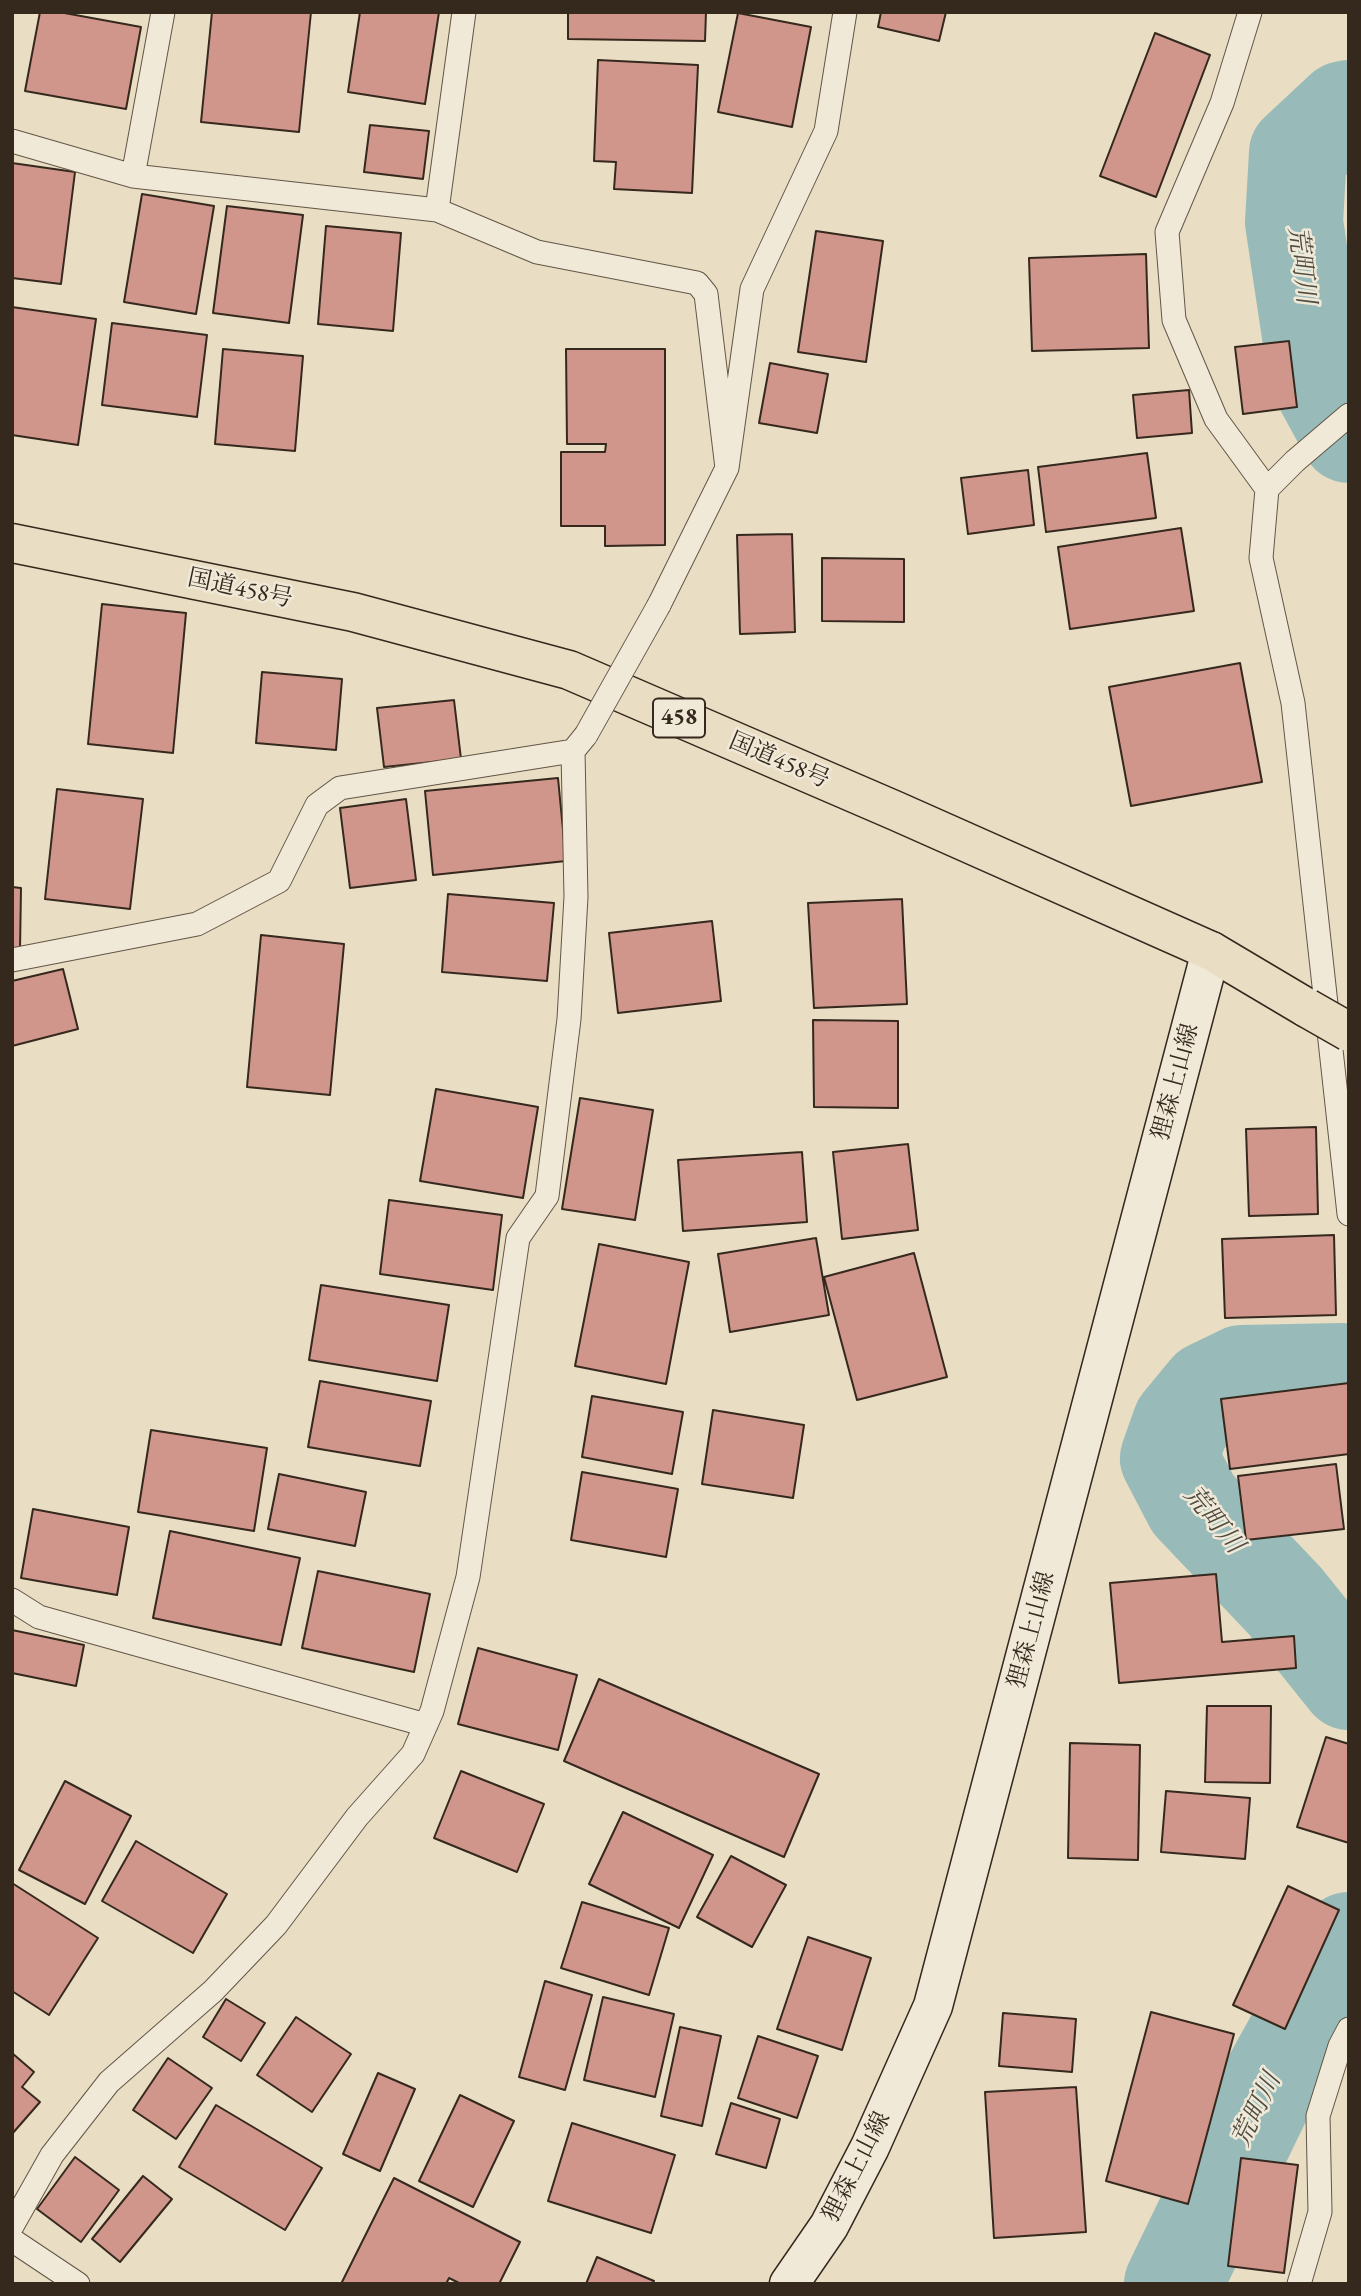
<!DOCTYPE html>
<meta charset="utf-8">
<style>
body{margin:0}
#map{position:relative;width:1361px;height:2296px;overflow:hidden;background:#e9ddc3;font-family:"EB Garamond",serif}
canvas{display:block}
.frame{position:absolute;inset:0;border:14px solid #35281d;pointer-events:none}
</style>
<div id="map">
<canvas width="1361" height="2296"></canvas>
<div class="frame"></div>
</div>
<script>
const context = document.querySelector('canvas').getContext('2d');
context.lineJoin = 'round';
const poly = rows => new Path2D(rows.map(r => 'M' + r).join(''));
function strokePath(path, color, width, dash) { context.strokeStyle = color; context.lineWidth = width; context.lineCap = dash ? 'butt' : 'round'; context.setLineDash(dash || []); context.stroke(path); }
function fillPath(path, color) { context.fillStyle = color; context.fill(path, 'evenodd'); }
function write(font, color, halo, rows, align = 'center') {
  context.font = font + ' "EB Garamond","Noto Serif JP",serif'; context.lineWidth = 5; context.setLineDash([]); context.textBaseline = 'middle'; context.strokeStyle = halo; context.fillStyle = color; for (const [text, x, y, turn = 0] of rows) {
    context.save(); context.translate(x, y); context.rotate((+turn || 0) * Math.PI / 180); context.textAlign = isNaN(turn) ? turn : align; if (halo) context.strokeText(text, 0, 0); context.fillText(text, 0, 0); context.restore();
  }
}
const river = poly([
 [1349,109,1344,110,1298,153,1294,222,1317,375,1349,434],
 [1343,1372,1242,1374,1209,1390,1181,1424,1169,1458,1193,1504,1285,1601,1349,1681],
 [1173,2284,1272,2079,1349,1941]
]);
const building = poly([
 [40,12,59,12,141,27,126,109,25,91,40,12],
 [212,12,311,12,299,132,201,122,212,12],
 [360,12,439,12,425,104,348,92,360,12],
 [568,12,706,12,705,41,568,39,568,12],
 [881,12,946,12,939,41,878,27,881,12],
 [738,13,811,27,792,127,718,112,738,13],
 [1155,33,1210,55,1156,197,1100,176,1155,33],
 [598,60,698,65,692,193,614,189,616,162,594,161,598,60],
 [370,125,429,131,423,179,364,172,370,125],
 [12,163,75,172,61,284,12,278,12,163],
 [142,194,214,206,196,314,124,302,142,194],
 [227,206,303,215,289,323,213,313,227,206],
 [326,226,401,233,393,331,318,324,326,226],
 [816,231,883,241,866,362,798,352,816,231],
 [1146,254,1149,348,1032,351,1029,258,1146,254],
 [12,307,96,319,78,445,12,435,12,307],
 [112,323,207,335,197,417,102,405,112,323],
 [1289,341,1297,407,1243,414,1235,347,1289,341],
 [223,349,303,356,295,451,215,444,223,349],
 [566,349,665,349,665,545,605,546,605,526,561,526,561,452,605,452,606,444,567,444,566,349],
 [770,363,828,374,817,433,759,423,770,363],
 [1189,390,1192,433,1137,438,1133,395,1189,390],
 [1147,453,1156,518,1046,532,1038,467,1147,453],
 [1028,470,1034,525,968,534,961,478,1028,470],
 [1181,528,1194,611,1070,629,1058,547,1181,528],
 [792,534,795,632,740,634,737,535,792,534],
 [822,558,904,559,904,622,822,621,822,558],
 [102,604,186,613,173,753,88,744,102,604],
 [1240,663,1262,782,1131,806,1109,687,1240,663],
 [262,672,342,679,336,750,256,743,262,672],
 [454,700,461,759,384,767,377,708,454,700],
 [558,778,566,861,433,875,425,791,558,778],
 [57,789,143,799,130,909,45,899,57,789],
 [406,799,416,880,350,888,340,808,406,799],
 [12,887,21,888,20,949,12,949,12,887],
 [448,894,554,903,547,981,442,972,448,894],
 [902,899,907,1004,814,1008,808,903,902,899],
 [712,921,721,1001,618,1013,609,933,712,921],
 [261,935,344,944,330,1095,247,1087,261,935],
 [63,969,78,1029,12,1046,12,981,63,969],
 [813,1020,898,1021,898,1108,814,1107,813,1020],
 [436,1089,538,1107,523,1198,420,1181,436,1089],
 [580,1098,653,1110,635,1220,562,1209,580,1098],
 [1316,1127,1318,1214,1249,1216,1246,1129,1316,1127],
 [908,1144,918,1230,842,1239,833,1152,908,1144],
 [802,1152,807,1222,683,1231,678,1160,802,1152],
 [389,1200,502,1215,493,1290,380,1274,389,1200],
 [1334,1235,1336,1315,1225,1318,1222,1239,1334,1235],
 [816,1238,829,1315,730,1332,718,1254,816,1238],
 [599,1244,689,1262,666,1384,575,1366,599,1244],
 [914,1253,947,1377,857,1400,824,1277,914,1253],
 [321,1285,449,1305,437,1381,309,1360,321,1285],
 [320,1381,431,1401,420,1466,308,1447,320,1381],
 [1349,1383,1349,1454,1230,1469,1221,1399,1349,1383],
 [592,1396,683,1412,672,1474,582,1457,592,1396],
 [713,1410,804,1425,793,1498,702,1484,713,1410],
 [151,1430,267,1448,254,1531,138,1512,151,1430],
 [1336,1464,1344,1529,1246,1540,1238,1476,1336,1464],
 [582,1472,678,1489,666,1557,571,1540,582,1472],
 [279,1474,366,1492,355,1546,268,1529,279,1474],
 [33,1509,129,1527,117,1595,21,1578,33,1509],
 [170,1531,300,1558,281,1645,153,1618,170,1531],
 [318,1571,430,1594,414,1672,302,1648,318,1571],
 [1216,1574,1222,1642,1294,1636,1296,1668,1119,1683,1110,1583,1216,1574],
 [12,1630,84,1645,76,1686,12,1673,12,1630],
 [478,1648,577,1675,558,1750,458,1724,478,1648],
 [599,1679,819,1774,784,1857,564,1761,599,1679],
 [1207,1706,1271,1706,1270,1783,1205,1782,1207,1706],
 [1326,1737,1349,1744,1349,1843,1297,1827,1326,1737],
 [1070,1743,1140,1745,1138,1860,1068,1858,1070,1743],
 [461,1771,544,1804,517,1872,434,1838,461,1771],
 [65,1781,131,1816,85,1904,19,1870,65,1781],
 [1166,1791,1250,1798,1245,1859,1161,1852,1166,1791],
 [623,1812,713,1855,679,1928,589,1884,623,1812],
 [136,1841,227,1894,193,1953,102,1901,136,1841],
 [731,1856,786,1885,752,1947,697,1917,731,1856],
 [12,1883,98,1938,49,2015,12,1991,12,1883],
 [1288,1886,1339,1910,1285,2029,1233,2005,1288,1886],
 [582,1902,669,1928,649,1995,561,1968,582,1902],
 [808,1937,871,1958,842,2050,777,2029,808,1937],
 [545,1981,592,1995,565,2090,519,2077,545,1981],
 [603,1997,674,2014,655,2097,584,2080,603,1997],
 [226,1999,265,2023,241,2061,203,2037,226,1999],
 [1151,2012,1234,2034,1188,2204,1106,2181,1151,2012],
 [1003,2013,1076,2019,1072,2072,999,2066,1003,2013],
 [296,2017,351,2054,312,2112,257,2075,296,2017],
 [680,2027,721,2036,702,2126,661,2116,680,2027],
 [758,2036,818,2056,797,2118,738,2098,758,2036],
 [12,2053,34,2072,22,2087,40,2102,12,2134,12,2053],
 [168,2058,212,2088,176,2139,133,2110,168,2058],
 [378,2073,415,2089,380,2171,343,2154,378,2073],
 [1076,2087,1086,2232,994,2238,985,2092,1076,2087],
 [460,2095,514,2121,473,2207,419,2181,460,2095],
 [731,2103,780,2119,766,2168,716,2154,731,2103],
 [216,2105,322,2168,285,2230,179,2167,216,2105],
 [572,2123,675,2155,651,2233,548,2201,572,2123],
 [75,2157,119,2190,81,2242,37,2209,75,2157],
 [1241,2158,1298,2165,1284,2273,1228,2266,1241,2158],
 [143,2176,172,2199,120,2262,92,2239,143,2176],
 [394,2178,520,2242,499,2284,461,2284,449,2278,446,2284,341,2284,394,2178],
 [597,2257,654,2281,652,2284,586,2284,597,2257]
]);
const service = poly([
 [1250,12,1222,103,1167,232,1174,320,1216,419,1267,489],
 [12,141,133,176,437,210,537,252,697,283,706,294,727,468],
 [133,176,163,12],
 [437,210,464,12],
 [1349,415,1295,461,1267,489,1261,558,1293,703,1349,1214],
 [659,605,727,468,752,289,826,131,845,12],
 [12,960,197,924,279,881,317,805,340,788,573,751],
 [12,1600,39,1617,426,1725],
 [12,2226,52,2155,109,2082,213,1991,276,1925,357,1817,413,1754,432,1711,468,1577,518,1238,547,1196,569,1019,576,897,573,751,586,735],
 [12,2240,78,2284],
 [1299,2284,1320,2212,1318,2116,1340,2046,1349,2029]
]);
const secondary = poly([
 [789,2284,829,2226,870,2147,933,2006,1211,951]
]);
const trunk = poly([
 [12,543,353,612,569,670,896,811,1211,951,1307,1008]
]);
const serviceBridge = poly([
 [586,735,659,605]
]);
const trunkBridge = poly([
 [1307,1008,1349,1032]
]);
const shields = [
 [679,718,52]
];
const shieldNames = [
 ["458",679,718]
];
const streetNames = [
 ["国道458号",240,589,12],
 ["国道458号",779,761,23],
 ["狸森上山線",1176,1082,-75],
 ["狸森上山線",1032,1630,-75],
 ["狸森上山線",857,2167,-63]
];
const waterNames = [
 ["荒町川",1301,265,83],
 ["荒町川",1213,1520,51],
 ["荒町川",1257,2110,-64]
];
strokePath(river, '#98bbb9', 98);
fillPath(building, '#d1968b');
strokePath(building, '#35281d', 2);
strokePath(service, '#625546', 25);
strokePath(secondary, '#35281d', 41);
strokePath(trunk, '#35281d', 41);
strokePath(service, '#f1e9d8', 23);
strokePath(secondary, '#f1e9d8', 38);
strokePath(trunk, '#e9ddc3', 38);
strokePath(serviceBridge, '#625546', 25, []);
strokePath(trunkBridge, '#35281d', 41, []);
strokePath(serviceBridge, '#f1e9d8', 23);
strokePath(trunkBridge, '#e9ddc3', 38);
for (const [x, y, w] of shields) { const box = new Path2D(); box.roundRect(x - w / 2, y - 19.5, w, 39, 5); context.fillStyle = '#f1e9d8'; context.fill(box); strokePath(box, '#35281d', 2); }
write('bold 23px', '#35281d', null, shieldNames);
write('24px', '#35281d', '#f1e9d8', streetNames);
write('italic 26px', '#4e4d44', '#f1e9d8', waterNames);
</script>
